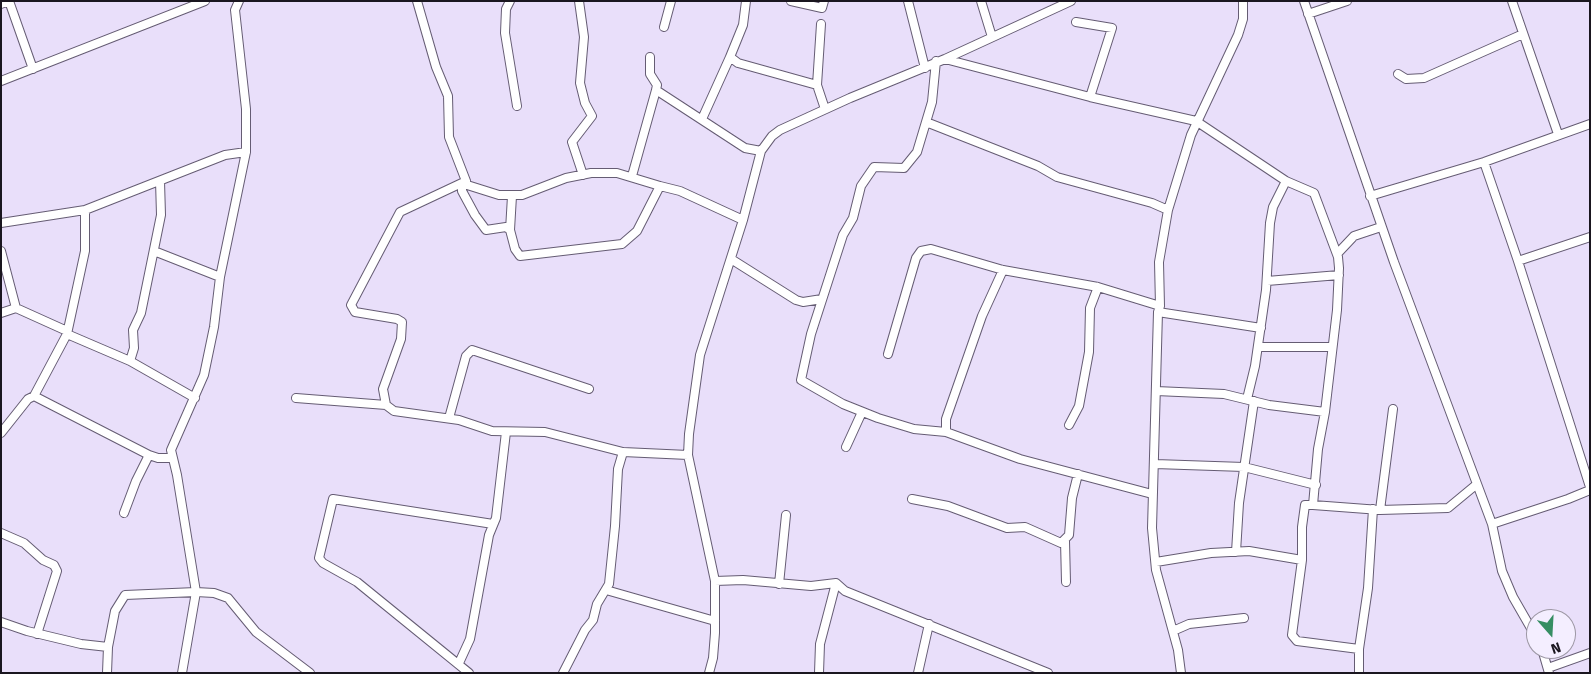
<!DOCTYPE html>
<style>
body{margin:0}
#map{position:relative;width:1591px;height:674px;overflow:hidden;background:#e9dffa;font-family:"Fira Sans",sans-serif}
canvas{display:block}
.frame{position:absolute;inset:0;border:2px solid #1a161f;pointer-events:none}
.north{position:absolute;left:1526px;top:609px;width:50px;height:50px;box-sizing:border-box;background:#f4eeff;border:1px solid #9d98a5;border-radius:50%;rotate:161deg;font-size:14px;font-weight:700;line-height:20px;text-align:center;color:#1a161f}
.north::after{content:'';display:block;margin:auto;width:18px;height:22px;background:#368e63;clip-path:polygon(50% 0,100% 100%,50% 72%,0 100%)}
</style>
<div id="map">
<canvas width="1591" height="674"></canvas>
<div class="frame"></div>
<div class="north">N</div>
</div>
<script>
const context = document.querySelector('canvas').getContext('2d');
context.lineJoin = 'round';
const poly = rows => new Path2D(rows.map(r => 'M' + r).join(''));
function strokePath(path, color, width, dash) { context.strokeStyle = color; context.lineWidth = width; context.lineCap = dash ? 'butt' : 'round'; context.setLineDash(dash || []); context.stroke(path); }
const minor = poly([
 [9,1,33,69],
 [417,1,436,67,448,96,449,137,466,181,462,187,462,191,475,215,486,230,506,227,510,230,515,249,520,256,622,244,637,231,660,186,680,191,743,220],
 [510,1,506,9,505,33,517,106],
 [579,1,584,37,580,83,585,103,592,116,572,142,583,175],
 [746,1,743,25,730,57,738,63,817,85,825,109],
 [791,1,822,8,824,1],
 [908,1,925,68],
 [981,1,992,37],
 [1304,1,1394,262,1492,524,1502,571,1513,597,1536,637],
 [1512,1,1558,134],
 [1,4,8,1],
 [1308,14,1347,1],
 [1076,22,1112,28,1090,97],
 [664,27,671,1],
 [650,57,650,74,657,85,656,90,745,148,761,151],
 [945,59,1090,97,1196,121,1286,181,1314,193,1338,257,1339,268,1337,310,1325,412,1318,449,1313,505,1380,510,1448,508,1477,484],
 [936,61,932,102,917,152,904,168,874,167,861,186,853,218,843,235,811,334,801,380,843,404,878,418,914,429,946,432,1020,459,1152,494],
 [1398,74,1406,79,1424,78,1523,34],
 [1,81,205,1],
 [817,85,821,24],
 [702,119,730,57],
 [926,122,1038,166,1057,177,1152,203,1168,210],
 [1484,162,1518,261],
 [632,176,656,90],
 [466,181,400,212,351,305,355,312,397,319,402,322,401,339,383,389,386,405,394,411,459,420,492,431,545,432,623,452,688,455],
 [464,184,499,195,522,195,566,178,591,173,617,173,660,186],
 [1370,196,1484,162,1590,124],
 [1,223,85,210,225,155,246,152],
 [510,230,512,196],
 [1590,237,1518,261,1590,487],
 [1,251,16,308,67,331],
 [154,251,220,277],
 [1337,254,1354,236,1381,227],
 [731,259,796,300,803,302,822,299],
 [1267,281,1339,275],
 [1158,312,1261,328],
 [1,313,16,308],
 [67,334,130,361,195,398],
 [1258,347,1332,347],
 [888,354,916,258,921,251,931,249,1003,270,1098,287,1160,306],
 [130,361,134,348,133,330,141,313,161,215,160,181],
 [1156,391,1224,394,1269,405,1325,412],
 [34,396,67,334,85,251,85,210],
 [296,398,386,405],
 [1247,399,1255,366,1266,290,1270,223,1273,207,1286,181],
 [449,418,466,356,472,350,589,389],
 [1069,425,1079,406,1089,352,1090,308,1098,287],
 [946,432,946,419,982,316,1003,270],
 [1,433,28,399,34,396,149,455,158,458,172,458],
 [846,447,862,412],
 [1155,464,1244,467,1316,485],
 [912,499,948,506,1007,528,1025,527,1061,543,1069,535,1072,498,1078,474],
 [1313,505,1305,505,1302,527,1302,560,1292,635,1297,641,1359,649],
 [1380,510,1393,409],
 [124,513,136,481,149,455],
 [1492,524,1568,499,1590,490],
 [1,533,24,543,43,560,54,565,57,571,37,634],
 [1065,541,1066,582],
 [1236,552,1239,503,1254,401],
 [1156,562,1211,553,1249,551,1302,560],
 [715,581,743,580,811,586,836,583,845,591,1048,673],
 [779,584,786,515],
 [606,590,715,621],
 [1,622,27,631,81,644,108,647],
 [1173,631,1189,624,1244,618],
 [1542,649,1549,673],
 [459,663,470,639,489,535,496,518,506,432],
 [1548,668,1590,653],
 [107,673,108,647,115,611,125,595,196,592,214,593,228,598,256,632,310,673],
 [182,673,196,592,177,475,171,450,204,375,214,327,220,277,246,152,246,109,235,10,239,1],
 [469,673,357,582,323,563,319,558,333,499,493,524],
 [563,673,585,630,593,620,597,604,609,584,615,526,618,469,623,452],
 [709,673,713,658,715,633,715,581,688,455,689,434,700,355,743,220,761,151,772,136,780,130,850,98,945,59,1071,1],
 [819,673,820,644,836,583],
 [918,673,929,624],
 [1181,673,1178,650,1156,570,1152,528,1158,312,1160,306,1159,262,1168,210,1191,135,1238,35,1243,19,1243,1],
 [1359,673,1359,649,1368,588,1373,509]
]);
strokePath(minor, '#655c73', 10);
strokePath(minor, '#fff', 8);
</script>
